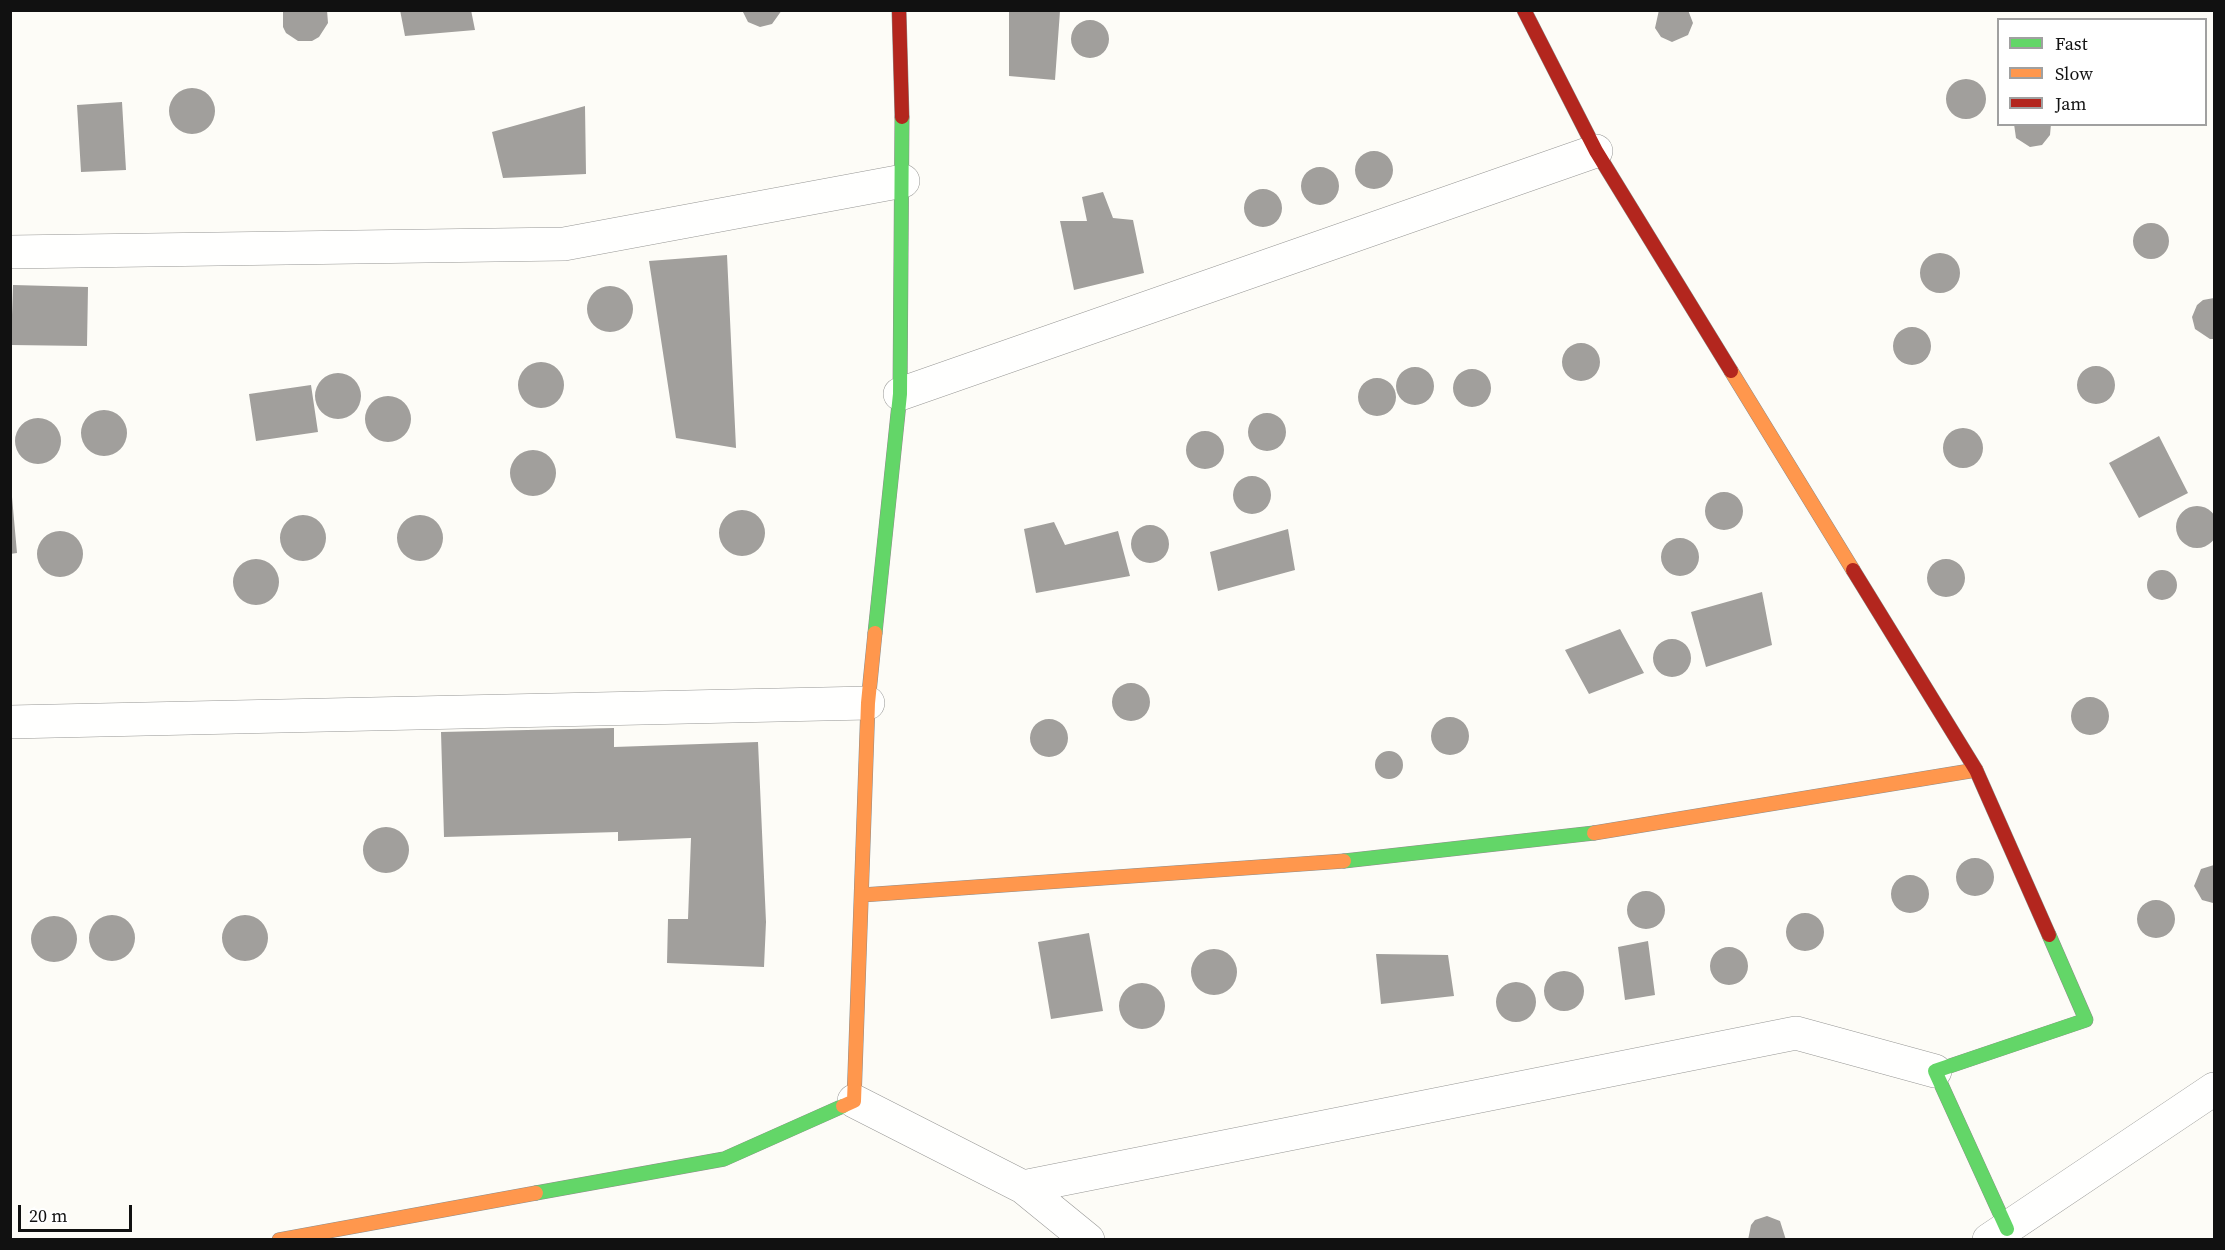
<!DOCTYPE html>
<style>
body{margin:0}
#map{position:relative;width:2225px;height:1250px;overflow:hidden;background:#fdfcf7;font-family:"Source Serif 4",serif}
canvas{display:block}
.frame{position:absolute;inset:0;border:12px solid #111;pointer-events:none}
.legend{position:absolute;left:1997px;top:18px;width:210px;height:108px;box-sizing:border-box;background:#fff;border:2px solid #a0a0a0;margin:0;padding:8px 10px;list-style:none;font-size:18px;color:#111}
.legend li{display:flex;align-items:center;gap:12px;height:30px}
.legend b{width:30px;border:2px solid #a0a0a0}
.scale{position:absolute;left:18px;top:1205px;width:114px;height:27px;box-sizing:border-box;border:3px solid #111;border-top:0;padding-left:8px;font-size:18px;line-height:21px;white-space:nowrap;color:#111;-webkit-text-stroke:4px #fff;paint-order:stroke}
</style>
<div id="map">
<canvas width="2225" height="1250"></canvas>
<div class="frame"></div>
<ul class="legend">
<li><b style="height:8px;background:#63d668"></b>Fast</li>
<li><b style="height:8px;background:#ff974d"></b>Slow</li>
<li><b style="height:8px;background:#b3261e"></b>Jam</li>
</ul>
<div class="scale">20 m</div>
</div>
<script>
const context = document.querySelector('canvas').getContext('2d');
context.lineJoin = 'round';
function fillPath(path, color) { context.fillStyle = color; context.fill(path, 'evenodd'); }
const poly = rows => new Path2D(rows.map(r => 'M' + r).join(''));
function strokePath(path, color, width, dash) { context.strokeStyle = color; context.lineWidth = width; context.lineCap = dash ? 'butt' : 'round'; context.setLineDash(dash || []); context.stroke(path); }
const building = poly([
 [283,10,327,10,328,23,319,37,312,41,298,41,286,33,283,27],
 [400,10,471,10,475,30,405,36],
 [742,10,782,10,772,24,760,27,748,22],
 [1009,10,1060,11,1055,80,1009,76],
 [1659,10,1688,10,1693,23,1688,35,1672,42,1661,37,1655,28],
 '1071 39a19 19 0 1 1 38 0a19 19 0 1 1-38 0Z',
 '1946 99a20 20 0 1 1 40 0a20 20 0 1 1-40 0Z',
 '169 111a23 23 0 1 1 46 0a23 23 0 1 1-46 0Z',
 [122,102,126,170,81,172,77,105],
 [585,106,586,174,503,178,492,132],
 [2014,124,2051,124,2050,135,2042,145,2030,147,2016,138],
 '1355 170a19 19 0 1 1 38 0a19 19 0 1 1-38 0Z',
 '1301 186a19 19 0 1 1 38 0a19 19 0 1 1-38 0Z',
 '1244 208a19 19 0 1 1 38 0a19 19 0 1 1-38 0Z',
 [1103,192,1113,218,1133,220,1144,273,1074,290,1060,221,1087,221,1082,197],
 '2133 241a18 18 0 1 1 36 0a18 18 0 1 1-36 0Z',
 '1920 273a20 20 0 1 1 40 0a20 20 0 1 1-40 0Z',
 [727,255,736,448,676,438,649,261],
 [13,285,88,287,87,346,11,345],
 '587 309a23 23 0 1 1 46 0a23 23 0 1 1-46 0Z',
 [2214,298,2214,339,2210,339,2195,329,2192,317,2197,305,2203,300],
 '1893 346a19 19 0 1 1 38 0a19 19 0 1 1-38 0Z',
 '1562 362a19 19 0 1 1 38 0a19 19 0 1 1-38 0Z',
 '518 385a23 23 0 1 1 46 0a23 23 0 1 1-46 0Z',
 '2077 385a19 19 0 1 1 38 0a19 19 0 1 1-38 0Z',
 '1396 386a19 19 0 1 1 38 0a19 19 0 1 1-38 0Z',
 '1453 388a19 19 0 1 1 38 0a19 19 0 1 1-38 0Z',
 '315 396a23 23 0 1 1 46 0a23 23 0 1 1-46 0Z',
 '1358 397a19 19 0 1 1 38 0a19 19 0 1 1-38 0Z',
 [311,385,318,432,256,441,249,394],
 '365 419a23 23 0 1 1 46 0a23 23 0 1 1-46 0Z',
 '81 433a23 23 0 1 1 46 0a23 23 0 1 1-46 0Z',
 '1248 432a19 19 0 1 1 38 0a19 19 0 1 1-38 0Z',
 '15 441a23 23 0 1 1 46 0a23 23 0 1 1-46 0Z',
 '1943 448a20 20 0 1 1 40 0a20 20 0 1 1-40 0Z',
 '1186 450a19 19 0 1 1 38 0a19 19 0 1 1-38 0Z',
 [2159,436,2188,493,2139,518,2109,463],
 '510 473a23 23 0 1 1 46 0a23 23 0 1 1-46 0Z',
 '1233 495a19 19 0 1 1 38 0a19 19 0 1 1-38 0Z',
 '1705 511a19 19 0 1 1 38 0a19 19 0 1 1-38 0Z',
 [12,497,17,553,10,554,10,498],
 '2176 527a21 21 0 1 1 42 0a21 21 0 1 1-42 0Z',
 '719 533a23 23 0 1 1 46 0a23 23 0 1 1-46 0Z',
 '397 538a23 23 0 1 1 46 0a23 23 0 1 1-46 0Z',
 '280 538a23 23 0 1 1 46 0a23 23 0 1 1-46 0Z',
 [1054,522,1065,545,1118,531,1130,576,1036,593,1024,529],
 '1131 544a19 19 0 1 1 38 0a19 19 0 1 1-38 0Z',
 [1288,529,1295,570,1218,591,1210,552],
 '37 554a23 23 0 1 1 46 0a23 23 0 1 1-46 0Z',
 '1661 557a19 19 0 1 1 38 0a19 19 0 1 1-38 0Z',
 '233 582a23 23 0 1 1 46 0a23 23 0 1 1-46 0Z',
 '1927 578a19 19 0 1 1 38 0a19 19 0 1 1-38 0Z',
 '2147 585a15 15 0 1 1 30 0a15 15 0 1 1-30 0Z',
 [1762,592,1772,645,1706,667,1691,612],
 [1620,629,1644,673,1589,694,1565,650],
 '1653 658a19 19 0 1 1 38 0a19 19 0 1 1-38 0Z',
 '1112 702a19 19 0 1 1 38 0a19 19 0 1 1-38 0Z',
 '2071 716a19 19 0 1 1 38 0a19 19 0 1 1-38 0Z',
 '1431 736a19 19 0 1 1 38 0a19 19 0 1 1-38 0Z',
 '1030 738a19 19 0 1 1 38 0a19 19 0 1 1-38 0Z',
 [614,728,614,747,758,742,766,922,764,967,667,963,668,919,688,919,691,838,618,841,618,832,444,837,441,732],
 '1375 765a14 14 0 1 1 28 0a14 14 0 1 1-28 0Z',
 '363 850a23 23 0 1 1 46 0a23 23 0 1 1-46 0Z',
 '1956 877a19 19 0 1 1 38 0a19 19 0 1 1-38 0Z',
 [2214,865,2214,903,2213,903,2202,900,2194,886,2201,869],
 '1891 894a19 19 0 1 1 38 0a19 19 0 1 1-38 0Z',
 '1627 910a19 19 0 1 1 38 0a19 19 0 1 1-38 0Z',
 '2137 919a19 19 0 1 1 38 0a19 19 0 1 1-38 0Z',
 '1786 932a19 19 0 1 1 38 0a19 19 0 1 1-38 0Z',
 '222 938a23 23 0 1 1 46 0a23 23 0 1 1-46 0Z',
 '89 938a23 23 0 1 1 46 0a23 23 0 1 1-46 0Z',
 '31 939a23 23 0 1 1 46 0a23 23 0 1 1-46 0Z',
 [1089,933,1103,1011,1051,1019,1038,942],
 [1648,941,1655,995,1625,1000,1618,947],
 '1710 966a19 19 0 1 1 38 0a19 19 0 1 1-38 0Z',
 '1191 972a23 23 0 1 1 46 0a23 23 0 1 1-46 0Z',
 [1376,954,1448,955,1454,996,1381,1004],
 '1544 991a20 20 0 1 1 40 0a20 20 0 1 1-40 0Z',
 '1496 1002a20 20 0 1 1 40 0a20 20 0 1 1-40 0Z',
 '1119 1006a23 23 0 1 1 46 0a23 23 0 1 1-46 0Z',
 [1767,1216,1780,1221,1786,1240,1748,1240,1751,1225,1755,1220]
]);
const street = poly([
 [10,252,564,244,903,181],
 [900,394,1596,151],
 [10,722,868,703],
 [854,1101,1023,1187,1088,1240],
 [1023,1187,1796,1033,1935,1071],
 [1989,1240,2214,1089]
]);
const fast = poly([
 [875,633,900,394,902,117],
 [1344,861,1594,833],
 [536,1193,724,1159,843,1106],
 [2007,1229,1935,1071,2086,1020,2049,935]
]);
const slow = poly([
 [1731,371,1853,570],
 [1594,833,1976,770],
 [862,895,1344,861],
 [843,1106,854,1101,868,703,875,633],
 [279,1240,536,1193]
]);
const jam = poly([
 [899,10,902,117],
 [1524,10,1596,151,1731,371],
 [1853,570,1976,770,2049,935]
]);
fillPath(building, '#a19f9c');
strokePath(street, '#979795', 34);
strokePath(fast, '#8e8d8b', 15);
strokePath(slow, '#8e8d8b', 15);
strokePath(jam, '#8e8d8b', 15);
strokePath(street, '#fffffe', 33);
strokePath(fast, '#63d668', 14);
strokePath(slow, '#ff974d', 14);
strokePath(jam, '#b3261e', 14);
</script>
